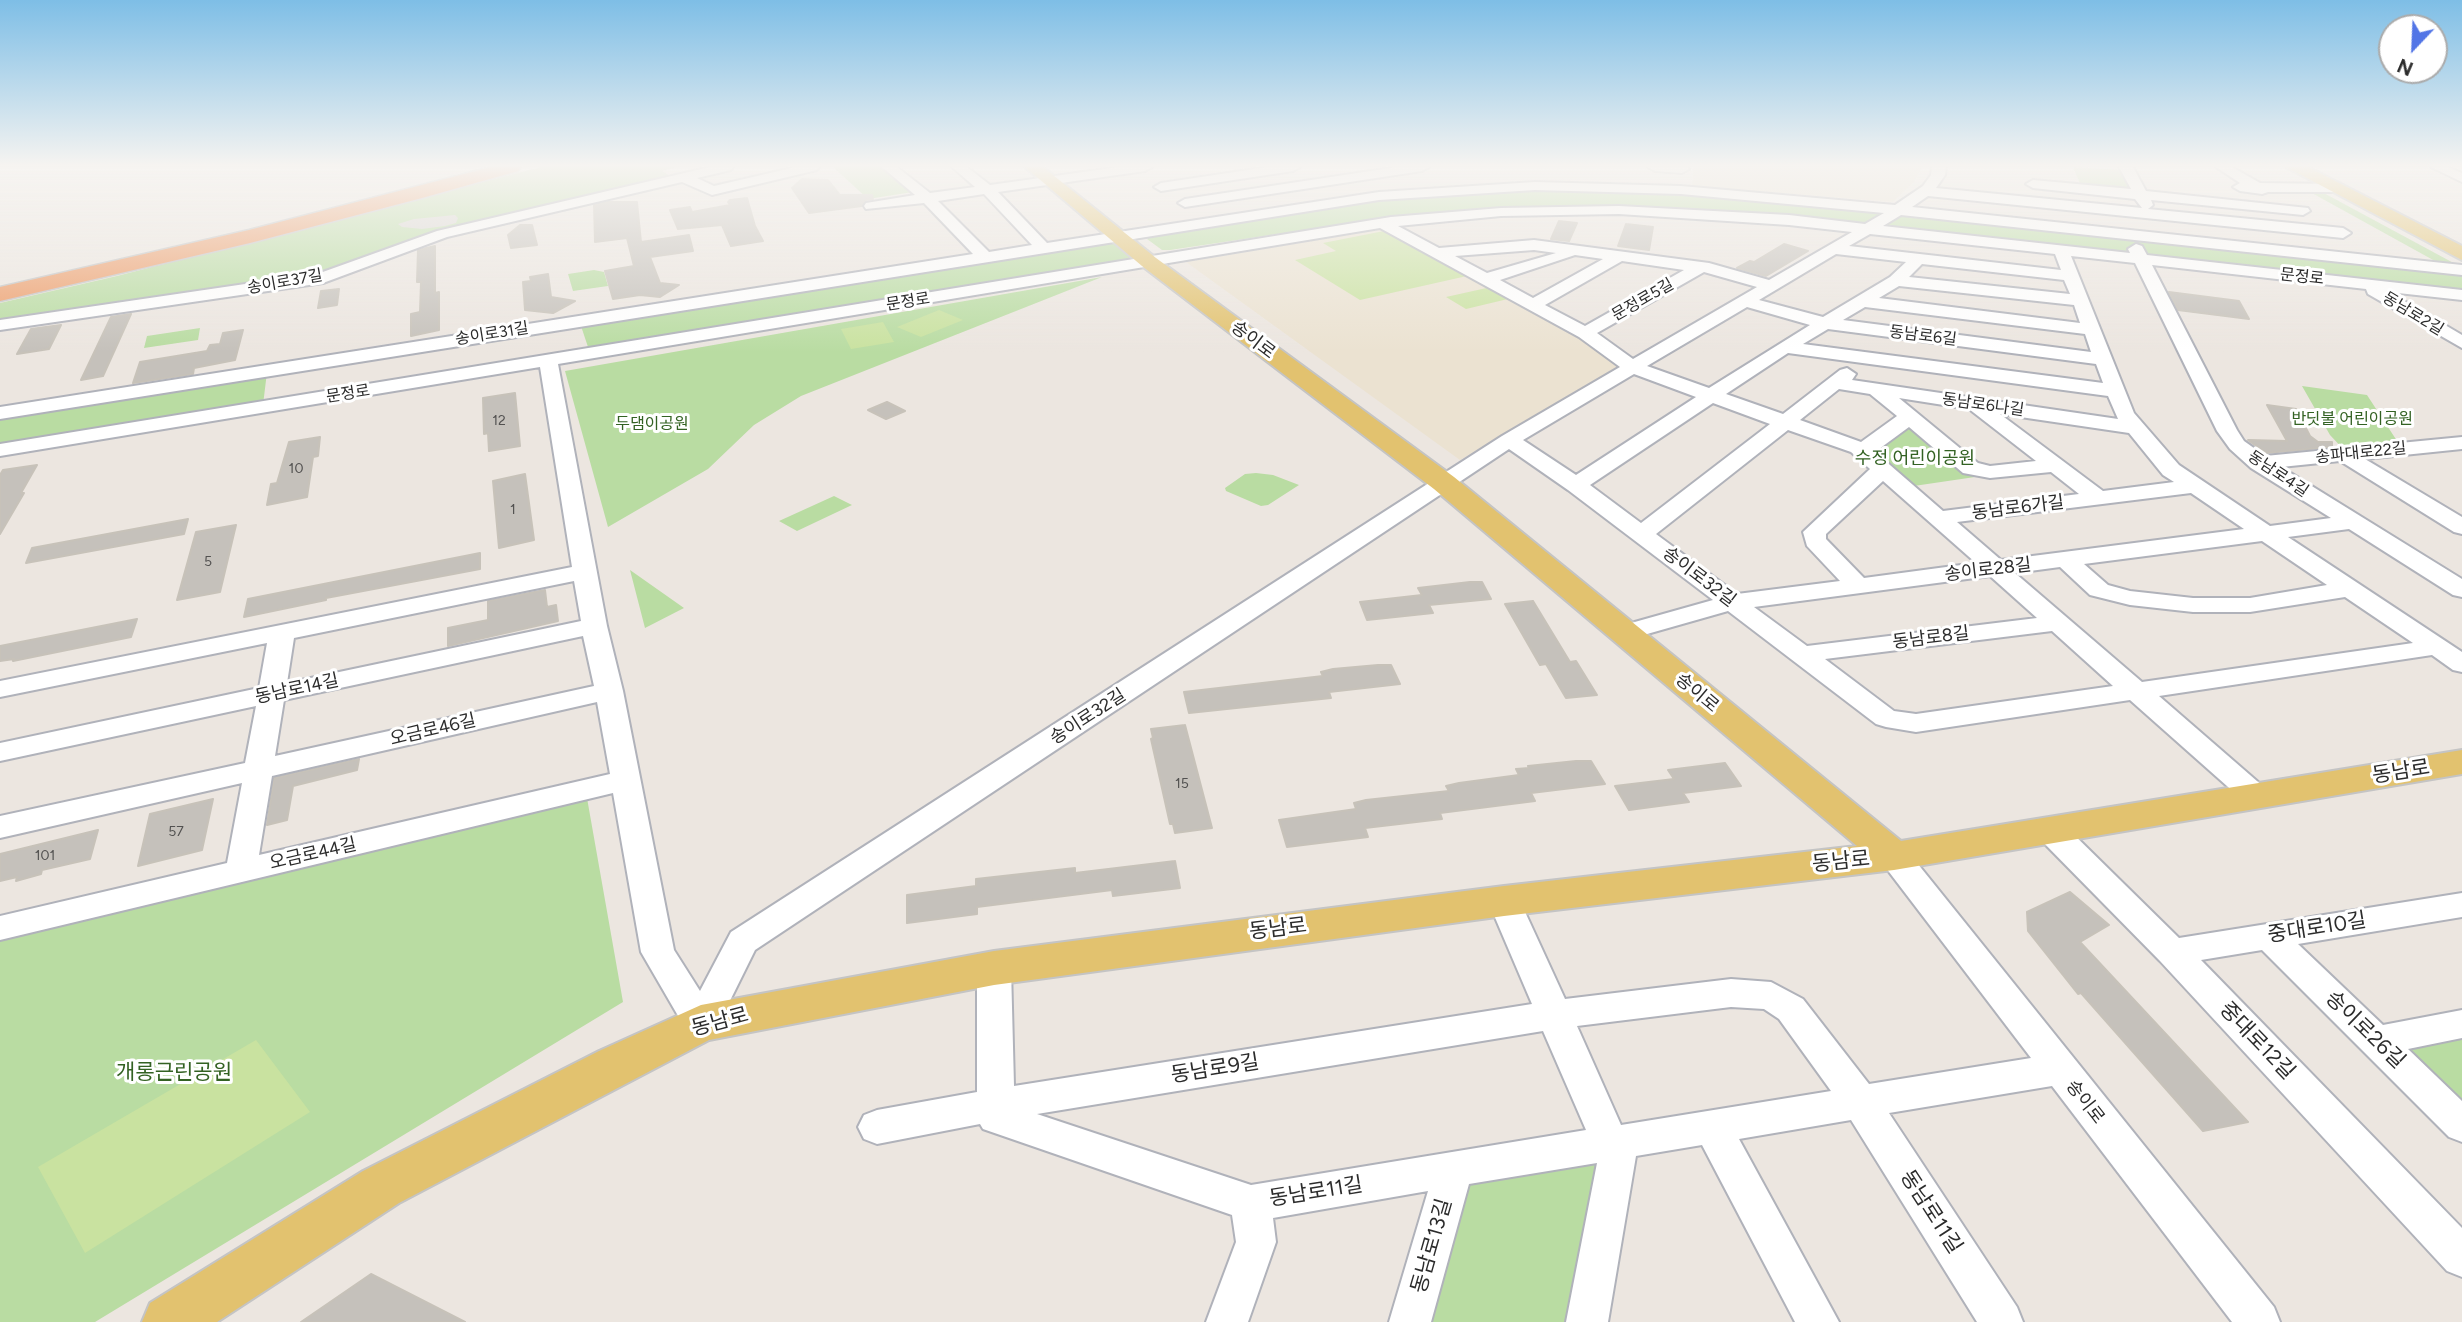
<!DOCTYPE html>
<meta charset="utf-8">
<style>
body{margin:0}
#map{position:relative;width:2462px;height:1322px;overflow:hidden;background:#ece6e0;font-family:Figtree,sans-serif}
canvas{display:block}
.north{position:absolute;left:2378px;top:14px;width:70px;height:70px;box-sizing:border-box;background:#fff;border:2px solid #ababab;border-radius:50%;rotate:203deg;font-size:19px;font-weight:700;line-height:28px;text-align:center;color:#2c2c2c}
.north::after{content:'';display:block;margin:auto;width:24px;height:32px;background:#5275e6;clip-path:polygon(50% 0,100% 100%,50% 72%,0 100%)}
</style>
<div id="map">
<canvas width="2462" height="1322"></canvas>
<div class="north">N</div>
</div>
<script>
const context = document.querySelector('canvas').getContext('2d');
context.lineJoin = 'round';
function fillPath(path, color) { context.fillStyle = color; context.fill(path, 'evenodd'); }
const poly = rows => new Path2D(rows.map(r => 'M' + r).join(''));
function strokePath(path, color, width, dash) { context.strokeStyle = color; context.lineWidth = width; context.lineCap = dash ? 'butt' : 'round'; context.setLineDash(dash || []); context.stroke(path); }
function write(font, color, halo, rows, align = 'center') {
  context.font = font + ' Figtree,"Noto Sans KR",sans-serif'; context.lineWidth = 6; context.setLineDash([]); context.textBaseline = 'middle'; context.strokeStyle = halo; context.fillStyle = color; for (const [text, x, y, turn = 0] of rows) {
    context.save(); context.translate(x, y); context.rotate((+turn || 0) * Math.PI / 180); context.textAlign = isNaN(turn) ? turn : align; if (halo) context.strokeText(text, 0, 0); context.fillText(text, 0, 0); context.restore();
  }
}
const education = poly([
 [1693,167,1922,167,1914,182,1893,202,1692,186],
 [1383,229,1564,325,1623,366,1460,460,1186,262]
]);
const green = poly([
 [541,167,677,167,662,171,672,177,540,208,320,275,0,322,0,303,117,276],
 [833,167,883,167,913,192,868,199],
 [2073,167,2123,170,2136,193,2082,188],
 [1539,189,1681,192,2462,273,2462,291,1616,207,1379,219,1170,250,1162,250,1147,239,1151,236,1386,198],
 [2310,192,2322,192,2461,267,2444,266],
 [1118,237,1149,262,590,353,579,320],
 [594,270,604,272,608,286,573,291,568,274],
 [1102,277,801,396,754,425,708,469,608,527,565,371],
 [200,328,198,340,144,348,147,336],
 [267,372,263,405,0,448,0,414],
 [2302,386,2367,395,2401,447,2345,451,2330,435],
 [1911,423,1975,477,1907,487,1869,455],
 [1256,473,1273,475,1299,485,1268,505,1261,506,1226,491,1225,488,1245,474],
 [834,496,852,505,797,531,779,521],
 [630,570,684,608,645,628],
 [587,798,623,1002,95,1322,0,1322,0,938],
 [2462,1034,2462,1114,2393,1047],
 [1598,1163,1567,1322,1427,1322,1462,1182]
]);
const pitch = poly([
 [1384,231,1467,276,1360,300,1295,260,1336,251,1323,243],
 [1491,287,1512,298,1466,309,1446,297],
 [939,310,963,320,921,337,897,327],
 [883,322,894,342,851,349,841,329],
 [256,1040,310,1112,85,1253,38,1167]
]);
const plaza = poly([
 [455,215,458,218,456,223,445,226,422,229,402,227,398,224,414,219]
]);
const building = poly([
 [802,179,828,180,840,195,872,195,873,199,866,200,862,206,809,213,792,188,802,179],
 [747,198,755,226,763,241,731,246,722,225,678,229,670,210,690,207,692,212,730,205,728,202,730,200,747,198],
 [608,202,637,202,641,242,689,235,693,251,650,257,660,283,679,285,660,297,640,295,613,299,605,271,634,266,627,238,595,242,594,205,608,202],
 [1559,221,1577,223,1569,241,1551,239,1559,221],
 [1626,224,1653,227,1649,250,1618,246,1626,224],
 [520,225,532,225,537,245,511,248,508,235,520,225],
 [1784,244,1808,251,1766,276,1737,268,1750,261,1754,262,1784,244],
 [435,246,435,293,439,292,439,330,411,336,411,314,420,312,421,282,417,282,418,250,435,246],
 [548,274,551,297,575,301,553,313,525,310,523,282,531,281,530,277,548,274],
 [339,289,337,305,318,308,321,291,339,289],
 [2169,292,2239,301,2249,319,2178,310,2169,292],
 [131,314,103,376,81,380,111,317,131,314],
 [61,325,49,349,17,354,31,329,61,325],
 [243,330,235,360,194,368,193,374,133,383,140,362,207,351,210,345,220,344,223,333,243,330],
 [515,393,520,446,489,451,488,433,484,434,483,398,515,393],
 [887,402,905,411,886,419,868,410,887,402],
 [2267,405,2296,409,2310,436,2318,442,2332,442,2332,447,2266,453,2248,440,2287,441,2267,405],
 [320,437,318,456,313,457,307,497,267,505,271,484,277,483,289,442,320,437],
 [37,465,21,493,24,493,0,534,0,475,3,470,37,465],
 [525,474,534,540,499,548,493,481,525,474],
 [188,519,184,534,26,563,32,548,188,519],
 [236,525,220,592,177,600,196,532,236,525],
 [480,553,480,569,326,598,326,600,244,617,248,599,480,553],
 [1470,582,1482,582,1491,599,1429,605,1433,613,1367,620,1360,602,1422,595,1418,588,1470,582],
 [545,590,547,607,556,605,558,621,448,646,448,628,488,620,488,601,545,590],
 [1533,601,1570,662,1576,661,1597,695,1566,698,1546,664,1540,665,1505,604,1533,601],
 [137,619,131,637,13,661,14,659,0,661,0,646,137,619],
 [1378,665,1391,665,1400,684,1329,692,1331,698,1189,713,1184,692,1323,676,1321,672,1333,669,1378,665],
 [1185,725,1212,828,1175,833,1173,824,1170,824,1151,739,1153,738,1151,729,1185,725],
 [359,759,357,770,293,786,287,820,267,825,274,778,359,759],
 [1576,761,1591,761,1605,784,1531,793,1535,801,1440,813,1442,819,1365,828,1368,837,1287,847,1279,820,1356,809,1354,803,1366,800,1449,791,1446,786,1459,783,1519,775,1516,769,1529,768,1528,766,1576,761],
 [1725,763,1741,786,1683,793,1689,802,1629,810,1615,786,1674,779,1668,770,1725,763],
 [213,799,202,850,138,866,150,814,213,799],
 [98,830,90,859,42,870,41,874,16,881,17,877,0,881,0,854,98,830],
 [1175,861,1180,888,1113,896,1112,890,977,907,977,914,907,923,907,895,976,886,976,879,1075,868,1075,873,1175,861],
 [2070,892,2109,925,2080,942,2248,1122,2203,1131,2081,993,2078,994,2028,931,2027,912,2070,892],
 [371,1274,465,1322,301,1322,371,1274]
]);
const minor = poly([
 [710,167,733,167,731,170,697,178,714,186,796,167,819,167,817,170,712,195,682,182,447,237,323,283,0,330,0,320,320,273,437,231,710,167],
 [882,167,897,167,930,193,975,187,952,167,967,167,990,185,1119,167,1152,167,1145,171,998,192,1047,243,1379,192,1535,182,1681,186,1895,205,1923,186,1931,175,1932,167,1946,167,1945,175,1936,188,2142,208,2135,199,2033,188,2026,184,2033,180,2131,189,2119,167,2133,167,2146,191,2308,208,2310,211,2303,215,2151,200,2153,205,2148,209,2343,228,2351,233,2343,238,1928,196,1912,207,2462,265,2462,275,1901,215,1883,226,2130,253,2128,249,2136,244,2142,246,2147,255,2462,290,2462,300,2389,292,2462,335,2462,348,2368,294,2366,289,2152,265,2237,430,2244,441,2265,456,2462,437,2462,449,2365,459,2462,517,2462,534,2454,532,2340,461,2281,467,2462,579,2462,597,2453,595,2349,529,2288,537,2462,652,2462,672,2453,670,2432,655,2159,696,2265,788,2270,795,2265,802,2255,805,2245,802,2130,700,1916,732,1886,727,1876,724,1728,611,1626,640,1617,637,1613,632,1617,627,1713,600,1568,490,1509,449,755,950,714,1033,701,1037,688,1033,641,952,613,793,0,940,0,916,227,863,242,783,0,838,0,816,245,763,256,706,0,761,0,743,259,688,267,643,0,697,0,681,572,567,540,367,0,456,0,444,1391,217,1501,208,1619,206,1789,215,1865,224,1884,213,1681,194,1535,190,1379,200,0,419,0,407,973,254,924,203,866,209,864,206,866,203,915,195,882,167],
 [984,194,1032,245,989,252,938,201,984,194],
 [1619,214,1789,225,1852,232,1769,280,1709,263,1534,240,1439,248,1398,226,1501,216,1619,214],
 [1380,228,1579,337,1620,367,1502,436,731,932,700,991,674,950,623,691,607,626,558,364,1380,228],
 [1870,234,2055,254,2061,270,1849,246,1870,234],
 [1534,250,1556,253,1487,273,1455,256,1534,250],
 [1836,254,1906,262,1890,277,1823,317,1759,300,1836,254],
 [1575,255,1603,259,1533,298,1500,280,1575,255],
 [2071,256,2135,263,2217,431,2230,449,2251,468,2331,518,2270,526,2179,465,2134,413,2071,256],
 [1622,261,1684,270,1585,326,1545,305,1622,261],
 [1922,264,2064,280,2070,294,1909,277,1922,264],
 [1704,272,1757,287,1633,359,1597,333,1704,272],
 [1899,286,2074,305,2080,323,1879,298,1899,286],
 [1747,307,1810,325,1709,388,1647,366,1747,307],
 [1865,307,2085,334,2091,352,1843,320,1865,307],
 [1828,329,2096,364,2103,383,1803,344,1828,329],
 [1788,353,2108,396,2118,419,1852,380,1856,374,1847,368,1840,370,1783,414,1726,394,1788,353],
 [1634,374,1696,397,1576,475,1523,440,1634,374],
 [1839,389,1870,394,1897,416,1861,442,1800,420,1839,389],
 [1899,398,1969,409,2036,461,1990,466,1978,463,1899,398],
 [1713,403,1770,424,1641,523,1590,485,1713,403],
 [2000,414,2129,433,2163,475,2174,482,2103,491,2000,414],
 [1909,427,1963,473,1990,478,2051,472,2079,494,1943,511,1875,452,1909,427],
 [1788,430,1851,452,1870,469,1803,532,1807,546,1840,581,1737,594,1656,534,1788,430],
 [1883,481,1976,563,1864,578,1826,539,1826,534,1883,481],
 [2191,493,2244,529,2001,560,1957,522,2191,493],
 [2262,541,2327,585,2250,598,2193,598,2130,591,2108,585,2084,564,2262,541],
 [2060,567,2090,595,2130,605,2193,612,2250,612,2345,597,2413,643,2142,682,2015,573,2060,567],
 [1990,576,2037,618,1807,646,1754,607,1990,576],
 [574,581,581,621,287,683,294,638,574,581],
 [2052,631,2113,686,1916,714,1894,711,1825,659,2052,631],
 [583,636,594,686,275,756,284,700,583,636],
 [597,702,610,774,259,855,272,776,597,702],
 [1268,167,1300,167,1293,171,1161,191,1154,187,1161,183,1268,167],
 [1397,167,1429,167,1422,171,1185,207,1178,203,1185,199,1397,167],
 [1648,167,1687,167,1689,169,1682,173,1655,171,1648,167],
 [2216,167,2232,167,2260,183,2337,184,2344,188,2337,192,2268,192,2262,194,2240,191,2233,187,2240,183,2216,167],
 [2431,167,2448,167,2462,173,2462,182,2431,167],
 [2049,818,2060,821,2179,938,2462,893,2462,917,2298,944,2383,1025,2462,1010,2462,1038,2408,1049,2462,1101,2462,1142,2449,1137,2262,950,2201,960,2462,1228,2462,1277,2447,1271,2160,961,2038,837,2034,829,2038,821,2049,818],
 [1894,845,1905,848,2274,1307,2280,1322,2232,1322,2052,1086,1889,1113,2017,1307,2023,1322,1977,1322,1851,1120,1739,1139,1839,1322,1795,1322,1702,1145,1636,1156,1608,1322,1566,1322,1597,1163,1469,1184,1431,1322,1389,1322,1428,1191,1273,1218,1276,1242,1248,1322,1206,1322,1236,1242,1232,1215,983,1129,980,1124,877,1144,864,1139,858,1127,864,1115,877,1110,977,1092,977,968,982,959,994,955,1006,959,1011,968,1014,1086,1532,1004,1488,901,1493,893,1504,889,1515,893,1520,901,1565,999,1731,979,1771,982,1803,999,1869,1084,2031,1058,1883,864,1878,856,1883,848,1894,845],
 [1731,1007,1764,1009,1779,1019,1831,1091,1621,1125,1577,1026,1731,1007],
 [1543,1031,1586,1130,1251,1185,1037,1114,1543,1031]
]);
const major = poly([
 [1025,167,1043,167,1156,258,1454,477,1901,841,2462,750,2462,774,1894,870,1504,916,994,985,709,1040,399,1203,217,1322,142,1322,150,1303,363,1171,599,1051,701,1005,994,951,1504,886,1857,846,1434,489,1142,266,1025,167],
 [2286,167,2308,167,2462,246,2462,260,2286,167]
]);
const highway = poly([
 [491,167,521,167,518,171,422,198,250,243,0,301,0,287,249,230,491,167]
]);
const numberNames = [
 ["12",499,421],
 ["10",296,469],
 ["1",513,510],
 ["5",208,562],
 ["15",1182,784],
 ["57",176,832],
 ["101",45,856]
];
const farStreetnames = [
 ["문정로",2302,277,6],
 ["송이로37길",285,282,-10],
 ["문정로5길",1643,300,-30],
 ["문정로",908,302,-9],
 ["동남로2길",2413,314,31],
 ["송이로31길",492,334,-9],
 ["동남로6길",1923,336,7],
 ["문정로",348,394,-9],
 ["동남로6나길",1983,405,8],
 ["송파대로22길",2361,453,-6],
 ["동남로4길",2278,474,34]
];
const farParknames = [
 ["반딧불 어린이공원",2352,419],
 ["두댐이공원",652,424]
];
const streetNames = [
 ["송이로",1253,340,37],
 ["동남로6가길",2018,508,-7],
 ["송이로28길",1988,570,-7],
 ["송이로32길",1699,577,37],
 ["동남로8길",1931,638,-7],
 ["동남로14길",297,689,-12],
 ["송이로",1697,693,40],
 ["송이로32길",1088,717,-33],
 ["오금로46길",433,730,-13],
 ["오금로44길",313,854,-13],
 ["송이로",2085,1102,52]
];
const parkNames = [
 ["수정 어린이공원",1915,459]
];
const nearStreetnames = [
 ["동남로",2401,772,-9],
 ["동남로",1841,862,-6],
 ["중대로10길",2317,928,-9],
 ["동남로",1278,929,-7],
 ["동남로",720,1022,-15],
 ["송이로26길",2365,1030,44],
 ["중대로12길",2257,1041,46],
 ["동남로9길",1215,1069,-9],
 ["동남로11길",1316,1192,-9],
 ["동남로11길",1931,1212,57],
 ["동남로13길",1432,1246,-74]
];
const nearParknames = [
 ["개롱근린공원",174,1073]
];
fillPath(education, '#ebe2d1');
fillPath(green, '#b9dca2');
fillPath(pitch, '#c9e2a0');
fillPath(plaza, '#d9d5d2');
fillPath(building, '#c5c1bb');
strokePath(building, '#c7c2b9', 2);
strokePath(minor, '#b0b2ba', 4);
strokePath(major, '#c4c4c4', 4);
strokePath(highway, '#c4c4c4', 3);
fillPath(minor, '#fff');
fillPath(major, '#e2c26f');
fillPath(highway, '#ed9d6a');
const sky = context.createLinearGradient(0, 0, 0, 352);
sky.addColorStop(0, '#7ebee6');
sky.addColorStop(0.47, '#f6f4f1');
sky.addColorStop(1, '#f6f4f100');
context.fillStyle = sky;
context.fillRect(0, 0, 2462, 352);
write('14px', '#525150', null, numberNames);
write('16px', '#2c2c2c', '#fff', farStreetnames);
write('16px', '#336223', '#fff', farParknames);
write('18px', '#2c2c2c', '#fff', streetNames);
write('18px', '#336223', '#fff', parkNames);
write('21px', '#2c2c2c', '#fff', nearStreetnames);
write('21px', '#336223', '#fff', nearParknames);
</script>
